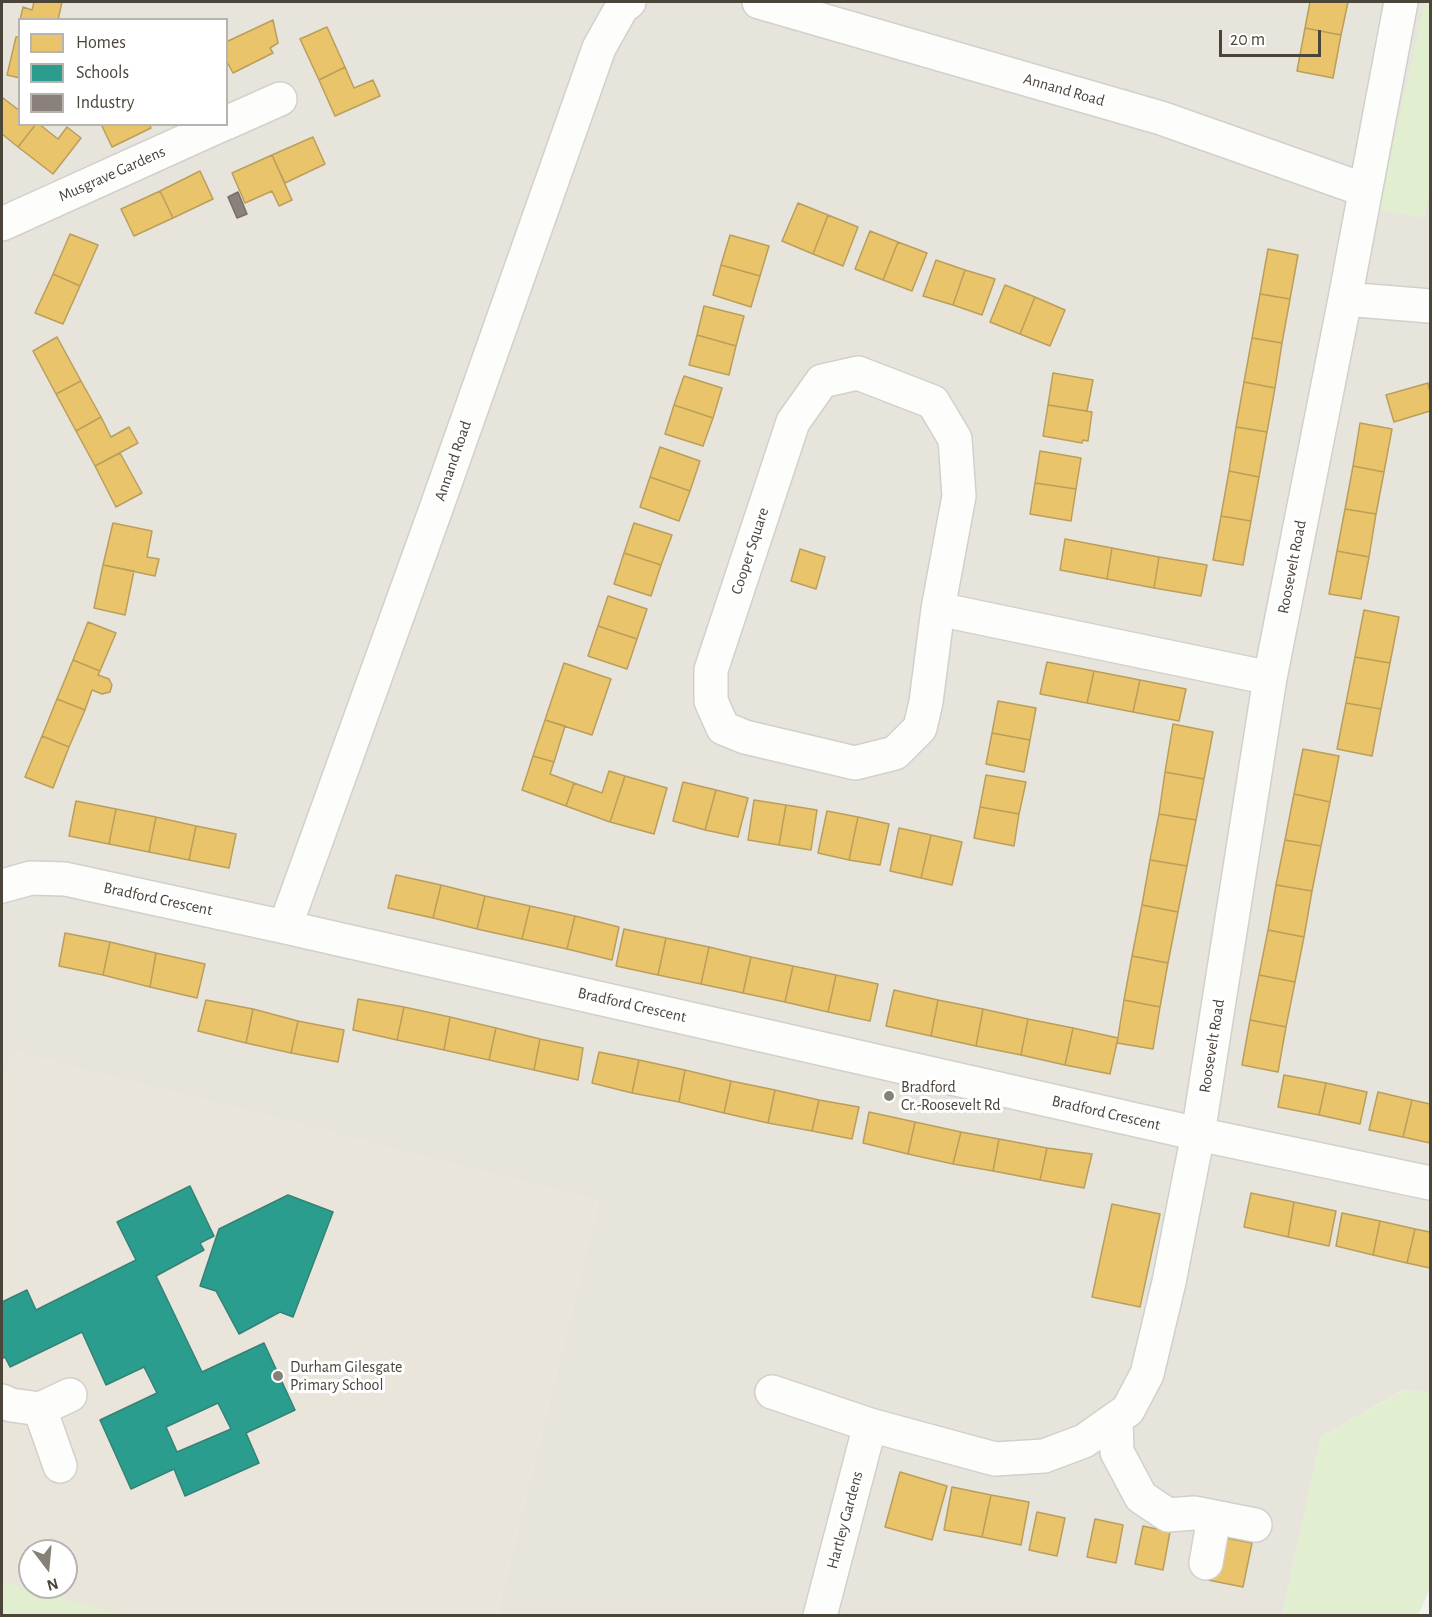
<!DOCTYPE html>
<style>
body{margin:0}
#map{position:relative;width:1432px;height:1617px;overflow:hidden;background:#f4f2ee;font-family:"Alegreya Sans",sans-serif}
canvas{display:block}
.frame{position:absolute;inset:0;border:3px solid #4b4439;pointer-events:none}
.legend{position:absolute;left:18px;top:18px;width:210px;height:108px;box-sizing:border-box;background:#fff;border:2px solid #b7b4b0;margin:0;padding:8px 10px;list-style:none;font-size:18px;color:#4b4439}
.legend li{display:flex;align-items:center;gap:12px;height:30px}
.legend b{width:30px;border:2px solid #b7b4b0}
.north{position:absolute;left:18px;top:1539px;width:60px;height:60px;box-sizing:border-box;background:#fff;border:2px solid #b7b4b0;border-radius:50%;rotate:164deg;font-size:16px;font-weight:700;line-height:24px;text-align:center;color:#4b4439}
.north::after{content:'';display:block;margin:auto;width:21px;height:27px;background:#868178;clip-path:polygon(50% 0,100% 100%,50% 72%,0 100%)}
.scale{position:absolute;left:1219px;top:30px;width:102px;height:27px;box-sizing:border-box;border:3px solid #4b4439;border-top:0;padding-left:8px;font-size:18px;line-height:21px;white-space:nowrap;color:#4b4439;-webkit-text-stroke:4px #fff;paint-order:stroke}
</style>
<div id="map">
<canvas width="1432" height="1617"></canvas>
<div class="frame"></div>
<ul class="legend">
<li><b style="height:16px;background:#e9c46a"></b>Homes</li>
<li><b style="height:16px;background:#2a9d8f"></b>Schools</li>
<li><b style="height:16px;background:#8a817c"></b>Industry</li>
</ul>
<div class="north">N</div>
<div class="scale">20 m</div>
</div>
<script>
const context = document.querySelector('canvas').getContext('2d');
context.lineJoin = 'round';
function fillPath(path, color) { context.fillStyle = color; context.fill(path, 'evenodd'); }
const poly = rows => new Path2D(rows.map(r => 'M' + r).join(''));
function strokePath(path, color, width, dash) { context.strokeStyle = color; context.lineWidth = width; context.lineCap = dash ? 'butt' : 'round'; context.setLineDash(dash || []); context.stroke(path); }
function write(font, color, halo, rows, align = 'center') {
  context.font = font + ' "Alegreya Sans",sans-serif'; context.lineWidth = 6; context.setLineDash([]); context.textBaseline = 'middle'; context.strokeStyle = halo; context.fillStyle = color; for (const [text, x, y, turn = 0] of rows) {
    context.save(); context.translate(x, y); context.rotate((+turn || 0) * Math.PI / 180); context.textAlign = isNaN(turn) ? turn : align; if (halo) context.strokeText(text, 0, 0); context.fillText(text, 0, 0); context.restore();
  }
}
const residential = poly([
 [2,2,1430,2,1430,1393,1405,1389,1321,1437,1282,1615,496,1615,598,1202,13,1052,2,1087],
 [20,20,226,20,226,124,20,124]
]);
const education = poly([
 [13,1052,598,1202,496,1615,2,1616,2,1087],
 [30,1551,66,1551,66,1587,30,1587]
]);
const green = poly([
 [1425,2,1430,2,1430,189,1424,218,1378,210],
 [1406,1389,1430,1393,1430,1588,1418,1615,1282,1615,1321,1437],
 [2,1582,123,1615,2,1615]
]);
const homes = poly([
 [34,2,62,2,58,20,20,20,23,7,32,10,34,2],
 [1310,2,1348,2,1341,35,1305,28,1310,2],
 [273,20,278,43,270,48,273,53,233,73,226,60,226,42,273,20],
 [327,27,345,67,319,80,300,39,327,27],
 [1305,28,1341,35,1333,78,1297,71,1305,28],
 [16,37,20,37,20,78,7,75,16,37],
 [345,67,354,88,373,80,380,96,335,116,319,80,345,67],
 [3,98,20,111,20,124,36,124,18,147,2,134,2,100,3,98],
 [36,124,39,124,58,139,67,127,81,138,53,174,18,147,36,124],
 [101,124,149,124,151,128,112,147,101,124],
 [313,137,325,164,285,183,272,155,313,137],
 [272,155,292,200,279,206,272,191,245,203,232,173,272,155],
 [200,171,213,199,173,218,160,191,200,171],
 [160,191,173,218,134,236,121,209,160,191],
 [798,203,828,215,813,254,782,241,798,203],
 [828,215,858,227,843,266,813,254,828,215],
 [870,231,898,242,883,280,855,269,870,231],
 [70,234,98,245,80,286,53,274,70,234],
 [730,235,769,246,760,276,721,265,730,235],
 [898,242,927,253,912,291,883,280,898,242],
 [1268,249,1298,255,1290,299,1260,294,1268,249],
 [936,260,965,270,953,305,923,296,936,260],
 [721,265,760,276,751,307,713,295,721,265],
 [965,270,995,279,982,315,953,305,965,270],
 [53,274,80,286,63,324,35,313,53,274],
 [1005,285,1035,297,1020,334,990,322,1005,285],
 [1260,294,1290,299,1282,343,1252,338,1260,294],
 [1035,297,1065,310,1050,346,1020,334,1035,297],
 [704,306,744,316,736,346,697,335,704,306],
 [697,335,736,346,729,375,689,365,697,335],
 [57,337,81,381,56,394,33,351,57,337],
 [1252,338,1282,343,1275,388,1244,382,1252,338],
 [1053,373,1093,380,1087,411,1048,405,1053,373],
 [684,376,722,388,713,418,674,405,684,376],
 [81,381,101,417,76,431,56,394,81,381],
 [1244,382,1275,388,1267,432,1236,427,1244,382],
 [1428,383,1430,392,1430,411,1394,422,1386,395,1428,383],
 [674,405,713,418,703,446,665,434,674,405],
 [1048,405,1092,412,1088,441,1083,440,1082,443,1043,436,1048,405],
 [101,417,111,437,129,427,138,443,95,466,76,431,101,417],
 [1360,423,1392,429,1384,472,1353,466,1360,423],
 [1236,427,1267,432,1259,477,1229,471,1236,427],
 [660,447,700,461,690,491,650,477,660,447],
 [1040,451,1081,458,1076,489,1035,483,1040,451],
 [120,453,142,493,116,507,95,466,120,453],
 [1353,466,1384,472,1376,514,1345,509,1353,466],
 [1229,471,1259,477,1251,521,1221,516,1229,471],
 [650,477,690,491,679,521,640,507,650,477],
 [1035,483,1076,489,1071,521,1030,514,1035,483],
 [1345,509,1376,514,1369,557,1337,551,1345,509],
 [1221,516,1251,521,1243,565,1213,560,1221,516],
 [113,523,152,531,147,557,159,559,155,576,103,565,113,523],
 [634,523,672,535,661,565,624,553,634,523],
 [1065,539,1112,548,1107,579,1060,570,1065,539],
 [1112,548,1159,557,1154,588,1107,579,1112,548],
 [800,549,825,557,816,589,791,581,800,549],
 [1337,551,1369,557,1361,599,1329,594,1337,551],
 [624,553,661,565,651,596,614,584,624,553],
 [1159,557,1207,565,1201,596,1154,588,1159,557],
 [103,565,134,571,125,615,94,608,103,565],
 [608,596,647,609,637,639,598,626,608,596],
 [1364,610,1399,617,1390,663,1355,657,1364,610],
 [88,622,116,633,100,671,73,660,88,622],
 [598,626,637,639,627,669,588,656,598,626],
 [1355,657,1390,663,1381,709,1346,703,1355,657],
 [73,660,100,671,98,675,109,679,112,685,110,692,102,694,92,690,85,710,57,699,73,660],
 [1047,662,1094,671,1087,703,1040,694,1047,662],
 [564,663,611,679,592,735,545,720,564,663],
 [1094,671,1140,680,1133,712,1087,703,1094,671],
 [1140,680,1186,689,1179,721,1133,712,1140,680],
 [57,699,85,710,69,747,42,736,57,699],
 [998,701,1036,708,1030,740,992,733,998,701],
 [1346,703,1381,709,1372,756,1337,749,1346,703],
 [545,720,565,726,554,762,533,756,545,720],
 [1173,724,1213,732,1204,779,1165,772,1173,724],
 [992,733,1030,740,1024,772,986,764,992,733],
 [42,736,69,747,53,788,25,777,42,736],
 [1303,749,1339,756,1330,802,1294,794,1303,749],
 [533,756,554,762,550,774,574,783,566,806,522,790,533,756],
 [609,771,625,776,610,822,566,806,574,783,602,793,609,771],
 [1165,772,1204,779,1196,820,1159,814,1165,772],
 [986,775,1026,782,1019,814,980,807,986,775],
 [625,776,667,788,654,834,610,822,625,776],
 [683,782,716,790,705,830,673,821,683,782],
 [716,790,748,798,738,837,705,830,716,790],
 [1294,794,1330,802,1321,846,1285,840,1294,794],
 [754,800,786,805,779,845,748,840,754,800],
 [76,801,116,809,109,844,69,836,76,801],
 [786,805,817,810,811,850,779,845,786,805],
 [980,807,1019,814,1014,846,974,838,980,807],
 [116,809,156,817,149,852,109,844,116,809],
 [827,811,858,817,849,860,818,853,827,811],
 [1159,814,1196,820,1187,866,1150,860,1159,814],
 [156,817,196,826,189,860,149,852,156,817],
 [858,817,889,824,880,865,849,860,858,817],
 [196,826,236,834,229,868,189,860,196,826],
 [899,828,931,835,921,878,890,871,899,828],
 [931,835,962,842,952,885,921,878,931,835],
 [1285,840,1321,846,1312,891,1276,885,1285,840],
 [1150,860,1187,866,1178,912,1142,905,1150,860],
 [396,875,441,885,433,918,388,908,396,875],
 [441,885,485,896,477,929,433,918,441,885],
 [1276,885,1312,891,1304,937,1268,930,1276,885],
 [485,896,530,906,522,939,477,929,485,896],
 [1142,905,1178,912,1168,963,1132,956,1142,905],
 [530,906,575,916,567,949,522,939,530,906],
 [575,916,619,927,612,960,567,949,575,916],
 [624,929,666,938,658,975,616,966,624,929],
 [1268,930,1304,937,1295,982,1259,975,1268,930],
 [65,933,110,942,103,975,59,966,65,933],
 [666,938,709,947,701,984,658,975,666,938],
 [110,942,156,953,150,987,103,975,110,942],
 [709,947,751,957,743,993,701,984,709,947],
 [156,953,205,964,197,998,150,987,156,953],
 [1132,956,1168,963,1160,1007,1124,1000,1132,956],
 [751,957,793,966,785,1002,743,993,751,957],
 [793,966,836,975,828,1012,785,1002,793,966],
 [836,975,878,984,870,1021,828,1012,836,975],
 [1259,975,1295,982,1286,1027,1250,1020,1259,975],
 [894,990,938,1000,931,1036,886,1026,894,990],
 [358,999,404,1007,397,1040,353,1030,358,999],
 [206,1000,253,1009,246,1043,198,1031,206,1000],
 [938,1000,983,1009,976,1046,931,1036,938,1000],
 [1124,1000,1160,1007,1153,1049,1117,1043,1124,1000],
 [404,1007,450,1017,444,1050,397,1040,404,1007],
 [253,1009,298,1021,291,1053,246,1043,253,1009],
 [983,1009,1028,1019,1021,1055,976,1046,983,1009],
 [450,1017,496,1028,489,1060,444,1050,450,1017],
 [1028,1019,1073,1028,1065,1065,1021,1055,1028,1019],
 [1250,1020,1286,1027,1278,1072,1242,1065,1250,1020],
 [298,1021,344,1030,338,1062,291,1053,298,1021],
 [496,1028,540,1039,534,1070,489,1060,496,1028],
 [1073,1028,1118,1038,1110,1074,1065,1065,1073,1028],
 [540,1039,583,1048,578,1080,534,1070,540,1039],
 [599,1052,639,1060,632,1093,592,1083,599,1052],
 [639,1060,685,1070,679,1102,632,1093,639,1060],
 [685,1070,731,1081,724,1113,679,1102,685,1070],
 [1284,1075,1326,1083,1319,1115,1278,1107,1284,1075],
 [731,1081,775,1090,768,1123,724,1113,731,1081],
 [1326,1083,1367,1092,1360,1124,1319,1115,1326,1083],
 [775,1090,819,1100,812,1131,768,1123,775,1090],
 [1378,1092,1412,1100,1403,1137,1369,1130,1378,1092],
 [819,1100,859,1107,852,1139,812,1131,819,1100],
 [1412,1100,1430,1104,1430,1143,1403,1137,1412,1100],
 [869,1112,915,1122,908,1154,863,1143,869,1112],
 [915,1122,961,1132,953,1164,908,1154,915,1122],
 [961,1132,999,1139,993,1171,953,1164,961,1132],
 [999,1139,1047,1148,1040,1180,993,1171,999,1139],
 [1047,1148,1092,1154,1084,1188,1040,1180,1047,1148],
 [1251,1193,1294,1202,1288,1237,1244,1227,1251,1193],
 [1294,1202,1336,1211,1329,1246,1288,1237,1294,1202],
 [1112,1204,1160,1214,1140,1307,1092,1297,1112,1204],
 [1342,1213,1380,1221,1373,1255,1336,1246,1342,1213],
 [1380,1221,1415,1229,1407,1263,1373,1255,1380,1221],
 [1415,1229,1430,1232,1430,1268,1407,1263,1415,1229],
 [900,1472,947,1486,932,1540,885,1527,900,1472],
 [952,1487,991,1495,982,1537,944,1530,952,1487],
 [991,1495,1029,1502,1021,1545,982,1537,991,1495],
 [1037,1512,1065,1518,1057,1556,1029,1550,1037,1512],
 [1095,1519,1123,1525,1116,1563,1087,1557,1095,1519],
 [1143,1526,1170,1532,1163,1570,1135,1564,1143,1526],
 [1216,1536,1252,1543,1243,1587,1208,1580,1216,1536]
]);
const schools = poly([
 [190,1186,214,1236,200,1243,204,1250,156,1276,202,1372,264,1343,295,1410,246,1433,259,1463,185,1496,174,1469,131,1489,100,1420,157,1393,144,1367,106,1385,82,1332,10,1367,5,1357,2,1359,2,1302,27,1290,36,1310,136,1260,117,1222,190,1186],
 [218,1403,231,1429,177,1452,166,1427,218,1403],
 [288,1195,333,1212,293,1317,280,1312,239,1334,216,1291,200,1286,219,1229,288,1195]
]);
const industry = poly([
 [238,192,247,214,237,218,228,197,238,192]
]);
const minor = poly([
 [759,2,1161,118,1365,190],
 [226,123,280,99],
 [2,224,223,124],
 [1345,299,1430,306],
 [858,373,933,402,955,439,959,496,938,609,926,702,920,728,895,753,855,763,745,737,723,728,711,701,711,670,793,422,822,381,858,373],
 [938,609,1270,678],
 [2,886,31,878,65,879,285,927,1198,1134,1430,1183],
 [285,927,437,506,599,48,622,7,629,2],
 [772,1392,870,1425,995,1459,1044,1456,1084,1441,1128,1410,1147,1374,1169,1282,1198,1134,1270,678,1345,299,1401,2],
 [2,1401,11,1405,40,1409,70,1395],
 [40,1409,60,1466],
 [1116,1419,1117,1452,1141,1497,1168,1515,1194,1513,1255,1525],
 [1206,1563,1214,1517],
 [820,1616,870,1425]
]);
const markers = [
 [889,1096,6,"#868178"],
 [278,1376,6,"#868178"]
];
const streetNames = [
 ["Annand Road",1064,90,16],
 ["Musgrave Gardens",112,174,-24],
 ["Annand Road",453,461,-71],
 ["Cooper Square",750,551,-72],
 ["Roosevelt Road",1292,567,-79],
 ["Bradford Crescent",158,899,12],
 ["Bradford Crescent",632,1005,13],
 ["Roosevelt Road",1212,1046,-81],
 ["Bradford Crescent",1106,1113,13],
 ["Hartley Gardens",845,1520,-75]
];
const poiNames = [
 ["Bradford",901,1087],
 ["Cr.-Roosevelt Rd",901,1105],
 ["Durham Gilesgate",290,1367],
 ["Primary School",290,1385]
];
fillPath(residential, '#e7e4dc');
fillPath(education, '#eae5da');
fillPath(green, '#e1eecf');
fillPath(homes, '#e9c46a');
strokePath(homes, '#ba9e5b', 1.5);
fillPath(schools, '#2a9d8f');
strokePath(schools, '#348275', 1.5);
fillPath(industry, '#8a817c');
strokePath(industry, '#776f68', 1.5);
strokePath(minor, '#d2d0cb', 36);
strokePath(minor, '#fdfdfc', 33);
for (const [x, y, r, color] of markers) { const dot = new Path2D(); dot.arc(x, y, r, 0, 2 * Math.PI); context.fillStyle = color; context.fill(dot); strokePath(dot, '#fff', 2); }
write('16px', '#4b4439', '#fff', streetNames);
write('16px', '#4b4439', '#fff', poiNames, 'left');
</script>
